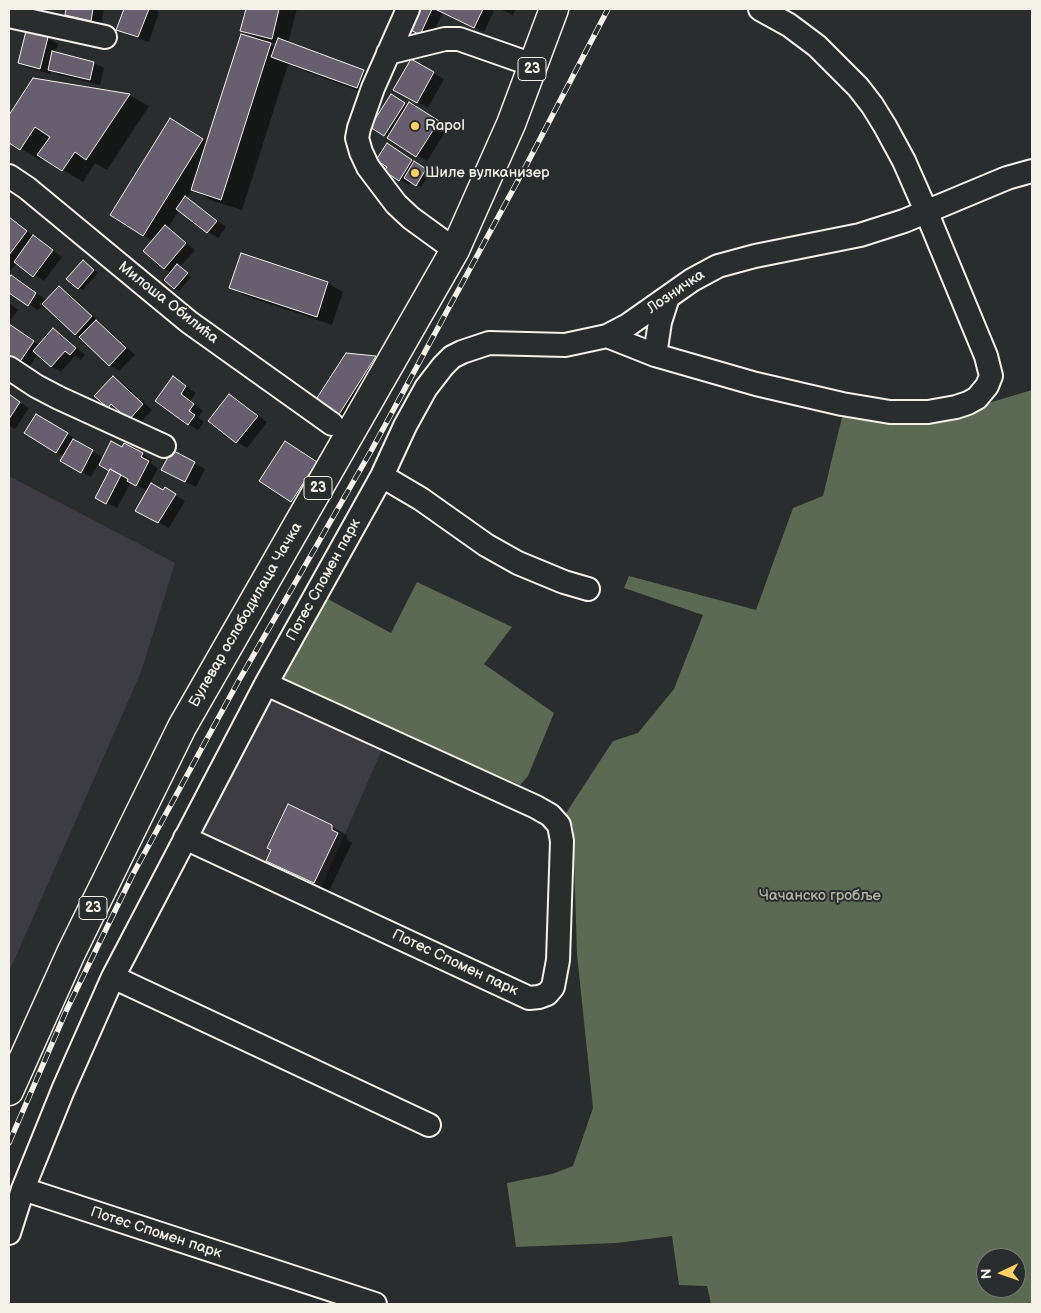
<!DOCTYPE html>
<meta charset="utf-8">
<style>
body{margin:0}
#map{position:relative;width:1041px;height:1313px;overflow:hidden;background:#2a2d2e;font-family:"Balsamiq Sans",sans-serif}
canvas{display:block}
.frame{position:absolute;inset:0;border:10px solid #f4f1e8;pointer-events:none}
.north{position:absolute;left:976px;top:1248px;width:50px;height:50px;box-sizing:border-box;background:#2a2d2e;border:1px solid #7b7b78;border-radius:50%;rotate:267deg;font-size:14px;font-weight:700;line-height:20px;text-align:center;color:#f4f1e8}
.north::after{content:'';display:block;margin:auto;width:18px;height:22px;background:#ffd166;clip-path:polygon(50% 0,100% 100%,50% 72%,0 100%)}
</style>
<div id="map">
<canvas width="1041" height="1313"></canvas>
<div class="frame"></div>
<div class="north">N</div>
</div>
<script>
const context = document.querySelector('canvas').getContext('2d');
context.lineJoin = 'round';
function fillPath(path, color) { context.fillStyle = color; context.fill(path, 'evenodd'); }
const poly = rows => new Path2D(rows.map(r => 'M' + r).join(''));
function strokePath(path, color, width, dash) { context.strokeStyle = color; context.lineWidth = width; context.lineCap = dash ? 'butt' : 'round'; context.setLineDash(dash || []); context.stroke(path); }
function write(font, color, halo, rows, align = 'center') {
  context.font = font + ' "Balsamiq Sans",sans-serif'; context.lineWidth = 4; context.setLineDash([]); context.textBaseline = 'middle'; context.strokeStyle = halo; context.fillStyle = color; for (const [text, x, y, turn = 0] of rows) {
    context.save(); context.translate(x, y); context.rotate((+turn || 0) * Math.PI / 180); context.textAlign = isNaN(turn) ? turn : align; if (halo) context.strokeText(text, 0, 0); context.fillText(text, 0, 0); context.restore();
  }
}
const built = poly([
 [9,476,175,563,141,672,9,972],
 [269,694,384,745,319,893,208,843,201,829]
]);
const green = poly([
 [1032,390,1032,1304,711,1304,707,1286,679,1285,672,1236,616,1243,516,1247,507,1183,552,1174,573,1166,593,1108,577,954,573,827,566,813,613,741,638,733,674,689,703,615,624,588,629,576,756,610,793,508,823,496,844,409,955,413],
 [986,1258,1016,1258,1016,1288,986,1288],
 [417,582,512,627,484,664,554,713,528,776,520,785,397,731,280,683,324,597,391,633]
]);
const shadow = poly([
 [68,9,104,9,101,25,76,20,66,14],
 [124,9,154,9,159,12,149,42,128,35,118,29,125,9],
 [247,9,297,9,288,43,363,71,379,79,372,96,288,65,242,210,213,201,192,189,187,198,226,227,218,238,208,232,179,210,168,228,195,250,180,267,191,277,179,291,165,280,172,273,164,268,153,241,111,215,185,129,208,142,258,39,242,30],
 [267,41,277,44,276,48,266,42],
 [420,9,490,9,494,11,484,32,443,12,430,40,410,29],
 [499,9,516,9,513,15],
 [27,32,48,38,58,44,55,53,94,63,104,68,100,85,59,75,51,70,50,74,29,68,19,63],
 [411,61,444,79,428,108,395,89],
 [34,79,129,95,149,106,107,170,95,163,83,182,42,157,40,160,9,141,9,118],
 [392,96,408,106,419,110,448,128,427,161,372,127],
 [397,151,430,173,421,187,412,182,409,185,399,180],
 [9,218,62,257,44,281,17,263,11,270,9,269],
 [83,261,98,273,83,290,78,288],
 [11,277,47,300,59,287,69,293,135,355,119,371,110,365,43,304,38,310,9,291,9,280],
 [328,283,343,292,332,325,246,296,231,288],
 [9,303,18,310,9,322],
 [9,325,39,345,53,329,63,335,85,355,81,360,75,356,61,372,51,366,38,354,29,367,9,354],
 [347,354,376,358,391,366,354,424,339,415],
 [113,377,123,383,152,410,139,424,130,419,120,410,118,413,108,407],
 [173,378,196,393,190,401,203,411,198,417,204,422,198,430,188,424],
 [9,395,29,408,15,429,9,426],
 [230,395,240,401,267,422,247,448,237,442,209,421],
 [46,421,77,440,76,442,104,458,123,449,142,454,152,460,150,463,158,468,150,484,164,491,165,489,185,501,169,528,146,516,148,491,131,482,117,508,96,497,110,471,98,464,91,477,72,467,64,456,26,433],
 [117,471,129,478,129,481,115,473],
 [285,442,332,471,306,510,291,501],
 [172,452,205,469,196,487,173,476],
 [331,826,347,835,347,839,352,843,329,891,268,860]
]);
const building = poly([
 [66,9,93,9,91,21,65,15,66,9],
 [124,9,149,9,138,37,116,30,124,9],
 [246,9,279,9,272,39,240,31,246,9],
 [418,9,432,9,420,35,409,29,418,9],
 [435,9,483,9,474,28,435,9],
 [26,31,48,37,40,69,18,63,26,31],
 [241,34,271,43,221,200,191,190,241,34],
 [278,38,364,70,357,88,271,57,278,38],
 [52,51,94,62,90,80,48,70,52,51],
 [411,59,434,72,417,103,393,90,411,59],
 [33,78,130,94,86,160,75,152,62,171,37,155,50,137,35,127,20,150,9,143,9,115,33,78],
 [391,94,405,103,384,136,370,127,391,94],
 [409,102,439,121,416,157,387,138,409,102],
 [170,118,203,139,143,236,110,215,170,118],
 [387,143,412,160,399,181,384,171,387,167,376,160,387,143],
 [414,161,426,169,416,186,404,178,414,161],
 [185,196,217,221,207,233,176,209,185,196],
 [9,217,27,231,9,255,9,217],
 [165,225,186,243,164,269,143,251,165,225],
 [33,235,53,250,33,277,14,262,33,235],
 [241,253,328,282,317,317,229,288,241,253],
 [83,260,94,270,78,289,66,279,83,260],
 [177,264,188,273,174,289,164,280,177,264],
 [11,275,36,293,28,306,9,293,9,278,11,275],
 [59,286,92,316,75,335,42,304,59,286],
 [96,320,126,348,109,366,79,337,96,320],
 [9,324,34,341,19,363,9,356,9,324],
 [53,328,76,348,70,355,65,351,51,367,33,351,53,328],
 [346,353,376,356,338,416,315,401,346,353],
 [113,376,143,404,129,420,111,404,108,408,94,396,113,376],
 [173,376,186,386,181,394,194,404,189,411,195,415,188,425,155,401,173,376],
 [9,394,20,402,9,419,9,394],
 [229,394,258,416,236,443,208,421,229,394],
 [36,414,68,433,56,453,24,433,36,414],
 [73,439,93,450,81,473,60,461,73,439],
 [111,441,122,447,124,443,143,453,141,457,149,461,136,486,127,481,128,479,110,469,109,471,99,465,111,441],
 [285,441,317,462,291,502,259,481,285,441],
 [172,450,195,462,185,482,161,470,172,450],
 [110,469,121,475,106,504,95,498,110,469],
 [151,483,163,490,165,487,176,494,158,523,135,511,151,483],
 [288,804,332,825,332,830,338,833,314,883,266,861,271,850,267,848,288,804]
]);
const minor = poly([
 [408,9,373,88,359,128,357,138,361,152,368,167,396,204,411,218,455,250],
 [9,16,105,37],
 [388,53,445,39,459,39,533,65],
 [9,176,27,188,189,322,332,424],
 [607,336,655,355,756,384,842,404,890,412,928,412,956,407,968,403,977,398,987,386,991,376,986,356,926,211,904,161,885,126,872,105,858,87,817,46,789,25,760,9],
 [655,355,660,322,668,297],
 [9,368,36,386,59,398,164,446],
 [382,476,421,499,486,545,518,563,564,582,588,589],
 [185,838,529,998,539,997,547,994,553,987,558,960,562,841,559,825,550,815,536,807,266,684],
 [113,977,429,1125],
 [23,1189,375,1304],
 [9,1233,23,1189,63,1090,113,977,266,684,382,476,405,426,426,388,443,366,452,357,462,352,489,343,565,345,607,336,628,325,692,280,718,266,755,256,860,235,904,221,1007,178,1032,171]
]);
const major = poly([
 [9,1091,71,953,182,727,455,250,511,124,554,9]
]);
const rail = poly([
 [9,1143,67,1009,133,874,238,682,371,451,528,162,608,9]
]);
const markers = [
 [415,126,5,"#ffd166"],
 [415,173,5,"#ffd166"]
];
const shields = [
 [532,69,28],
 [318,488,28],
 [93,908,28]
];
const shieldNames = [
 ["23",532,69],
 ["23",318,488],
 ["23",93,908]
];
const poiNames = [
 ["Rapol",425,126],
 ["Шиле вулканизер",425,173]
];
const streetNames = [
 ["Лозничка",676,292,-34],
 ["Милоша Обилића",168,303,38],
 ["Потес Спомен парк",324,580,-61],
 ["Булевар ослободилаца Чачка",246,615,-60],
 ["Потес Спомен парк",455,963,25],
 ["Потес Спомен парк",156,1233,18]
];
const parkNames = [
 ["Чачанско гробље",820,896]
];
fillPath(built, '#3c3c42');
fillPath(green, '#5c6a53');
fillPath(shadow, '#0007');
fillPath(building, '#675f70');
strokePath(building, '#f4f1e8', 1);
strokePath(minor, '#f4f1e8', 26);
strokePath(major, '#f4f1e8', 31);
strokePath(minor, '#2a2d2e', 22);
strokePath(major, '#2a2d2e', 28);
strokePath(rail, '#f4f1e8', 5.5);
strokePath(rail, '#2a2d2e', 4, [11]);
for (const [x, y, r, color] of markers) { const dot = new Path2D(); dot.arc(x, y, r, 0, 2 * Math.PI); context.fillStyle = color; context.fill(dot); strokePath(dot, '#2a2d2e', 2); }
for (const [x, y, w] of shields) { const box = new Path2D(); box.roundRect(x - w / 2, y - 11.5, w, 23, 4); context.fillStyle = '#2a2d2e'; context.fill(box); strokePath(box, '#f4f1e8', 1); }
write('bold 14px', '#f4f1e8', null, shieldNames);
write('15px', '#f4f1e8', '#2a2d2e', poiNames, 'left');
write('15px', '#f4f1e8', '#2a2d2e', streetNames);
write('15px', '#b0b4a5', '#2a2d2e', parkNames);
</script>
